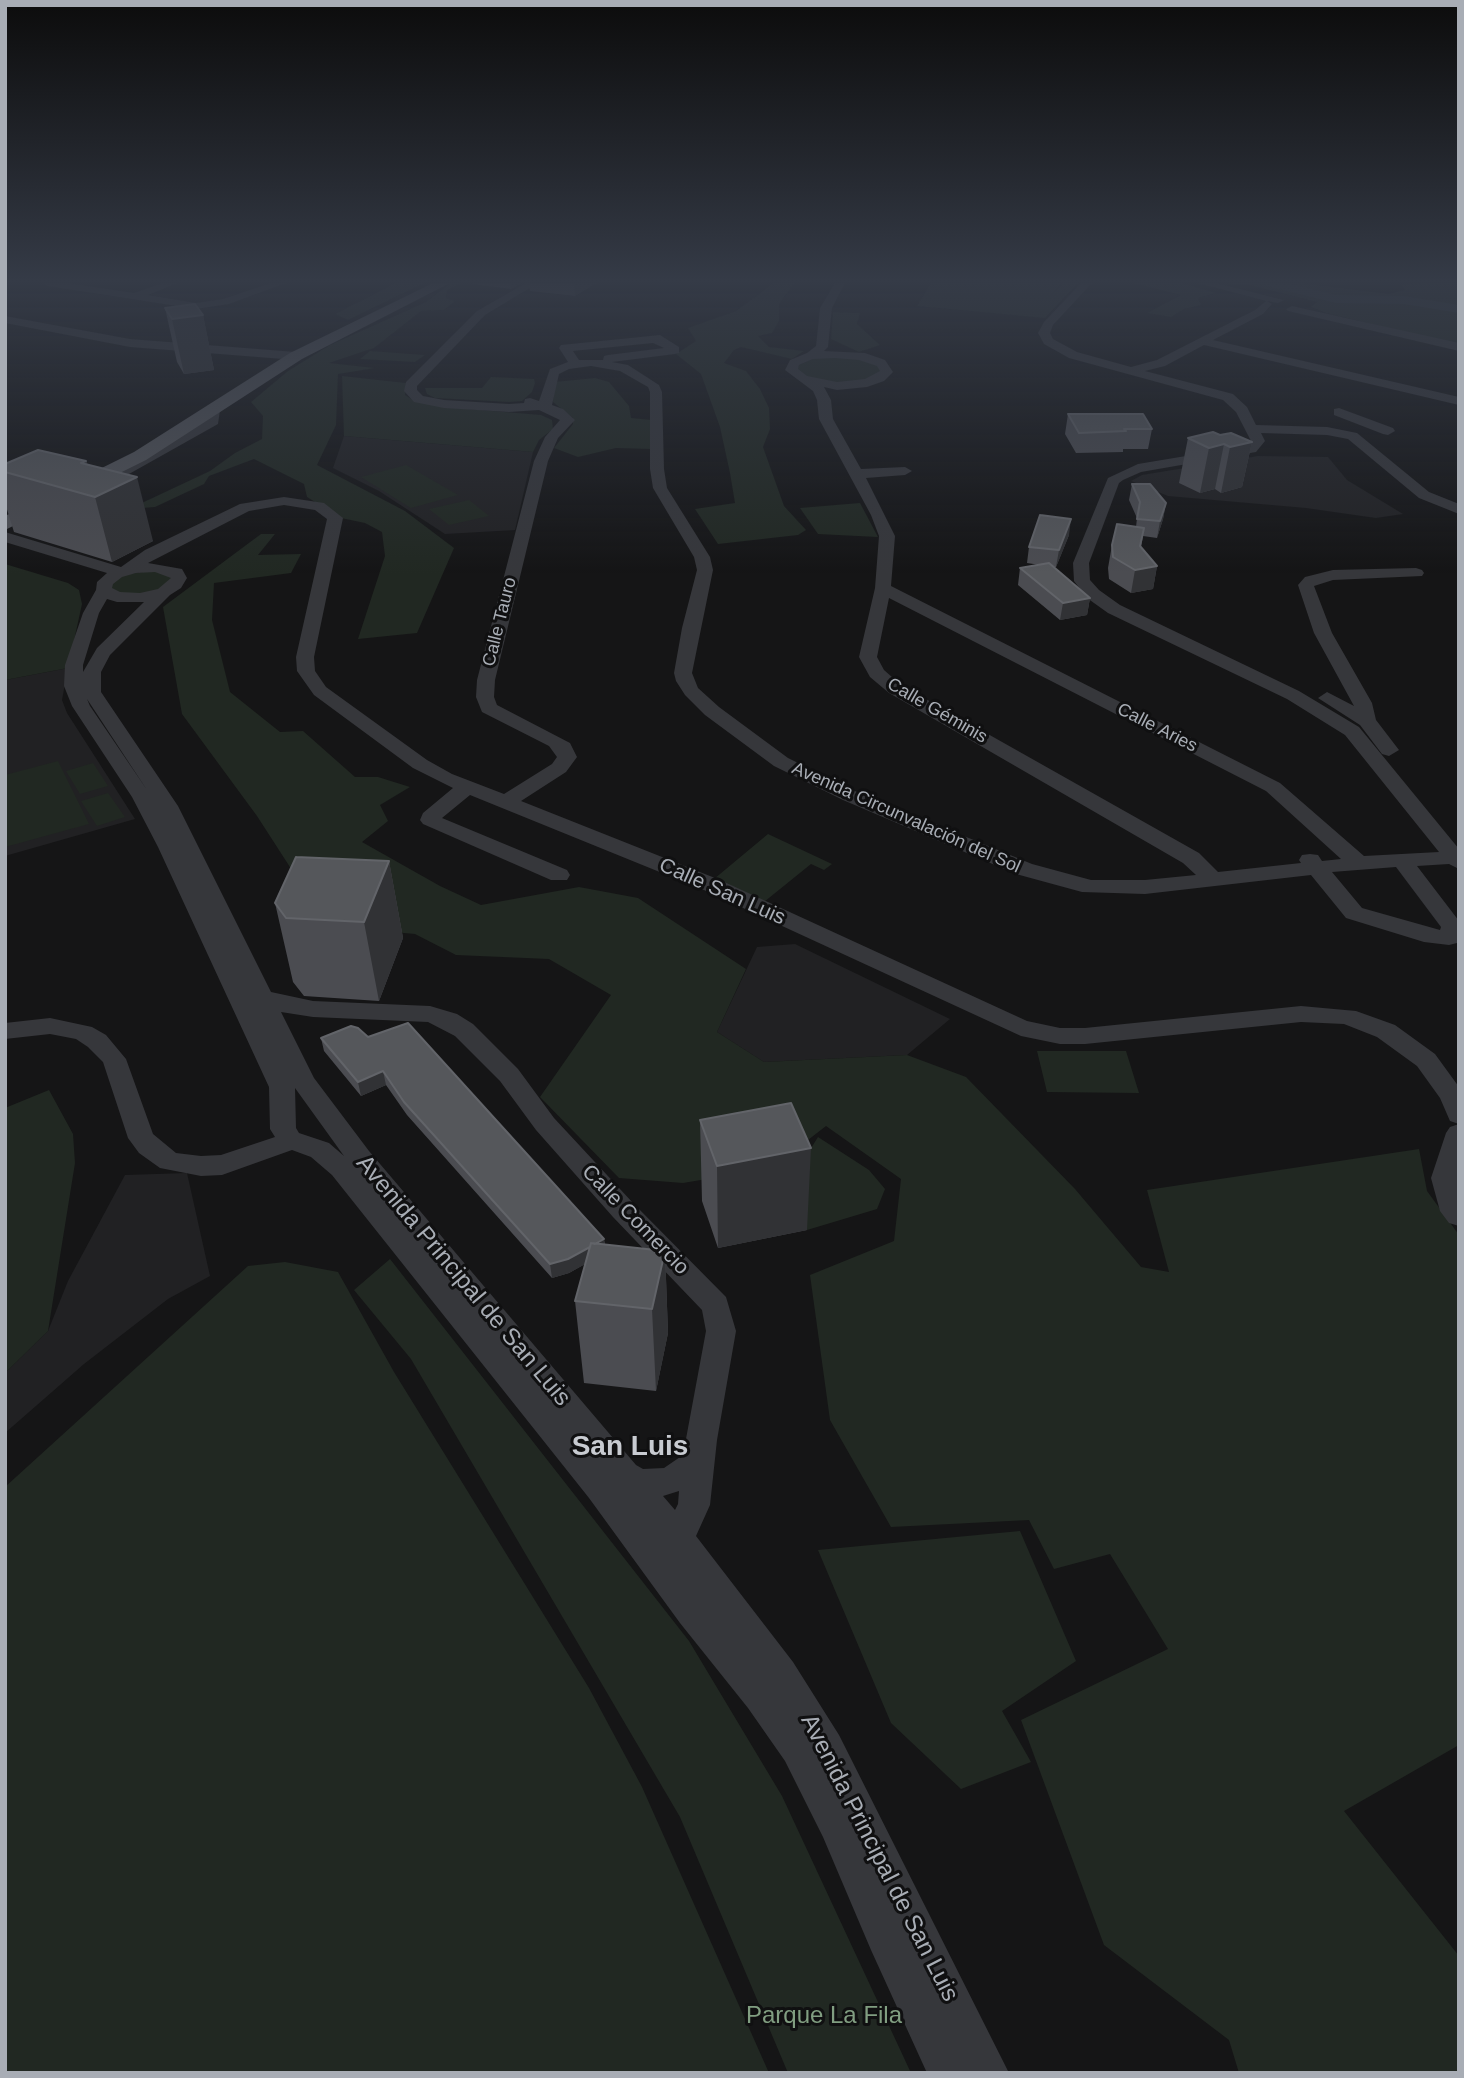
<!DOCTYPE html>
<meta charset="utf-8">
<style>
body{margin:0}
#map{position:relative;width:1464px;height:2078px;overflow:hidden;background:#151516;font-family:Helvetica,sans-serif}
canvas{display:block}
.frame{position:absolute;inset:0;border:7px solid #a8adb5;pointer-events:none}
</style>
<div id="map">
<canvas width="1464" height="2078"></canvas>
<div class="frame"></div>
</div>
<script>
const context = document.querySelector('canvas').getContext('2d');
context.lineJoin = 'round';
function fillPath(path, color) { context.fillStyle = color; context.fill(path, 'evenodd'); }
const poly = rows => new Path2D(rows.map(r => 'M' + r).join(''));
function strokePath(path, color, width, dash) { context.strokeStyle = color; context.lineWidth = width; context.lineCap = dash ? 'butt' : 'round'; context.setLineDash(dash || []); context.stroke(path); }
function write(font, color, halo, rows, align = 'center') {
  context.font = font + ' Helvetica,sans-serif'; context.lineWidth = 6; context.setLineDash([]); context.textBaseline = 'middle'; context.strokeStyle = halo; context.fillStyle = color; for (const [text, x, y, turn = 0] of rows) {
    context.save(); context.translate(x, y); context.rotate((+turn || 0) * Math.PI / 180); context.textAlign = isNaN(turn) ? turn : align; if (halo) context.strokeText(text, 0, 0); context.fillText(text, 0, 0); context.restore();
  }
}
const built = poly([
 [344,436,533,452,515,530,445,534,379,491,333,468],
 [1258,456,1328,457,1347,480,1403,514,1376,518,1306,508,1168,496,1131,481,1142,475],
 [68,668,62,700,67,713,135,819,5,856,5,680],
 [795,944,950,1019,907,1055,764,1062,717,1032,757,947],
 [187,1173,210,1276,168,1299,84,1364,5,1433,5,1373,48,1331,68,1281,125,1175]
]);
const green = poly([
 [396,283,424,283,348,320,335,314],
 [451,283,461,283,447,290,446,298,455,301,444,310,421,311,374,348,329,363,375,368,338,374,336,425,317,465,405,511,454,548,417,633,358,639,385,556,382,532,365,523,341,518,307,497,304,484,254,459,209,476,204,484,155,507,129,509,210,471,235,453,262,439,263,416,251,402,288,371,330,345,426,302],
 [774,283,794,283,779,304,779,321,772,333,758,336,769,347,804,351,792,359,741,347,734,350,724,363,746,371,760,389,769,408,770,429,763,447,784,506,806,530,798,535,718,544,695,509,735,503,730,473,720,427,701,374,676,354,696,341,688,328,736,311],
 [931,283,1061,283,1053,293,1063,283,1078,283,1045,318,917,306],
 [1134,283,1181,283,1216,293,1198,298,1201,305,1184,309,1171,317,1147,313,1181,295],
 [1224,283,1298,283,1389,294,1405,290,1402,284,1459,283,1459,345,1326,313,1311,307,1317,302,1250,285],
 [833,312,860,313,857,324,880,345,859,352,831,339],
 [370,351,371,351,425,355,415,362,360,359],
 [854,356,883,367,880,377,845,384,806,378,797,369,799,365,815,358],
 [342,376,406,383,405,395,413,400,456,408,541,415,552,420,553,429,539,440,533,452,344,436],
 [491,377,534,379,535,383,532,392,522,401,509,402,435,398,427,394,425,388,482,388],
 [595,378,609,382,629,406,631,418,651,420,650,449,616,448,578,457,554,448,573,424,573,418,553,402,554,382],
 [406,465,458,495,411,508,361,477],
 [469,500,489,516,449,525,429,509],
 [860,503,878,537,818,534,800,508],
 [261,534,275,534,258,555,301,554,291,573,214,583,212,620,230,692,280,732,303,731,355,777,378,777,410,787,380,805,388,821,362,842,440,886,481,905,579,887,638,898,746,969,717,1032,764,1062,907,1055,966,1077,1075,1189,1141,1267,1169,1272,1147,1190,1419,1149,1427,1191,1459,1235,1459,1745,1344,1811,1459,1956,1459,2073,1239,2073,1229,2040,1104,1945,1021,1720,1168,1649,1110,1554,1054,1569,1029,1520,891,1527,830,1420,810,1275,894,1241,901,1179,826,1126,772,1168,683,1183,619,1178,540,1097,611,995,549,959,456,955,415,934,328,926,257,816,182,714,163,607],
 [5,564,68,583,79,590,82,604,68,668,5,680],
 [167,569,175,585,132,599,104,585,112,576],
 [58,761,89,824,5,847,5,775],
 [93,763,108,786,80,794,66,771],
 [108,793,125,817,97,826,81,801],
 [768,834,832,864,824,870,811,864,764,902,714,879],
 [1037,1051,1126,1051,1139,1093,1047,1092],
 [49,1090,73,1134,75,1163,48,1331,5,1373,5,1108],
 [818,1137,869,1170,885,1189,877,1209,807,1230,788,1185],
 [390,1259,689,1641,782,1796,911,2073,788,2073,680,1817,411,1359,354,1290],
 [285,1262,338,1272,394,1372,589,1688,642,1787,769,2073,5,2073,5,1487,248,1266],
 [1020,1531,1076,1661,1002,1711,1031,1762,961,1789,891,1723,818,1550]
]);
const river = poly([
 [1265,283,1286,283,1336,295,1404,296,1459,305,1459,313,1404,304,1336,303,1267,286,1265,283]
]);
const minor = poly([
 [43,283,67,283,134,293,163,283,177,283,148,295,196,303,223,299,271,283,286,283,229,304,196,309,48,286,43,283],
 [526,283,538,283,485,315,417,386,417,390,423,396,444,400,509,404,524,403,525,399,530,398,539,401,550,369,568,362,559,348,561,345,660,335,679,347,679,353,675,354,612,362,628,365,659,385,662,392,664,469,667,488,710,557,713,570,692,673,698,688,719,707,788,758,857,792,1032,864,1091,880,1145,880,1196,875,1183,863,889,693,870,677,859,657,875,588,879,536,871,515,819,419,817,400,813,391,785,370,790,360,807,353,816,346,820,308,835,283,845,283,832,308,828,347,824,351,865,353,885,360,893,372,884,381,867,387,837,390,824,387,831,400,833,419,861,469,905,467,912,471,905,475,866,478,895,536,891,586,1280,783,1364,856,1439,852,1345,735,1287,699,1108,613,1087,598,1074,581,1073,563,1108,478,1138,464,1246,446,1251,441,1236,412,1223,400,1069,358,1044,344,1038,333,1044,322,1081,283,1092,283,1053,325,1050,333,1053,339,1077,352,1131,367,1157,360,1255,310,1266,301,1198,283,1216,283,1284,300,1278,303,1267,301,1272,304,1263,314,1213,340,1459,397,1459,405,1204,345,1165,366,1145,371,1233,394,1247,407,1256,425,1327,427,1357,433,1429,492,1459,504,1459,514,1419,498,1348,439,1327,435,1261,433,1265,441,1256,452,1141,472,1123,480,1119,483,1089,563,1090,580,1099,590,1120,605,1299,691,1359,727,1459,849,1459,869,1449,864,1417,866,1459,921,1457,943,1449,945,1424,942,1346,918,1311,875,1145,894,1082,892,1016,874,843,800,774,766,705,715,685,695,676,681,674,673,682,628,697,570,694,557,653,488,650,469,650,392,648,387,620,371,591,366,569,369,559,374,552,405,563,409,575,420,558,438,548,461,495,680,494,697,497,705,570,743,577,757,566,772,521,801,720,880,1027,1021,1060,1028,1085,1028,1301,1006,1356,1011,1395,1025,1435,1054,1459,1087,1459,1124,1450,1121,1440,1098,1417,1066,1377,1037,1344,1024,1301,1022,1085,1044,1060,1044,1021,1036,704,890,470,795,442,818,567,870,570,875,567,880,551,880,423,824,420,820,423,813,453,788,413,768,314,695,297,671,296,657,327,519,315,510,284,505,249,511,148,563,182,569,187,578,181,588,170,595,110,655,101,672,101,692,178,806,271,992,313,1001,430,1006,457,1014,473,1024,518,1069,554,1118,633,1203,726,1297,736,1331,717,1440,710,1505,696,1536,793,1662,839,1735,1009,2073,927,2073,871,1950,823,1837,785,1761,748,1708,680,1623,589,1498,332,1175,311,1157,292,1150,222,1175,201,1176,160,1168,139,1153,128,1138,103,1062,88,1047,76,1039,50,1034,5,1039,5,1023,50,1018,92,1027,106,1035,126,1059,153,1134,176,1153,201,1156,221,1155,275,1137,270,1129,269,1087,158,847,132,797,72,706,64,686,65,665,83,613,96,590,97,582,107,573,5,542,5,532,121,567,145,550,240,504,284,497,324,503,343,518,314,657,315,671,326,687,427,760,452,774,504,794,552,764,557,757,549,746,482,712,476,697,477,680,534,461,545,437,560,420,539,410,509,412,444,408,414,402,404,391,406,382,477,311,526,283],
 [653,343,664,348,608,355,604,356,603,360,579,360,573,351,653,343],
 [835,358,859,360,877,366,880,371,865,379,837,382,807,376,798,369,799,365,813,359,835,358],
 [155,572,171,578,158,589,140,593,120,592,112,588,113,584,122,577,136,573,155,572],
 [889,598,1266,791,1341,859,1322,861,1318,855,1310,854,1302,855,1299,860,1301,863,1218,872,1199,853,901,685,884,670,877,657,889,598],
 [107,599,117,602,144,602,97,648,83,672,83,688,83,665,99,613,107,599],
 [87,699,147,790,90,706,87,699],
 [1396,867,1441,927,1440,930,1362,908,1332,872,1396,867],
 [281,1012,313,1017,428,1022,455,1036,500,1081,536,1130,613,1217,702,1310,706,1331,683,1455,664,1468,643,1469,636,1465,369,1151,314,1078,281,1012],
 [295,1088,344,1156,329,1143,299,1133,296,1128,295,1088],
 [679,1491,678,1504,675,1510,663,1496,679,1491],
 [1292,306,1459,343,1459,351,1288,311,1286,309,1292,306],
 [5,316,130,339,296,352,302,356,296,360,130,347,5,323,5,316],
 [213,406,220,410,218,424,129,474,119,474,119,468,206,419,206,410,213,406],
 [1339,408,1393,428,1395,431,1388,435,1383,434,1334,415,1334,409,1339,408],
 [1416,568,1422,570,1424,573,1422,576,1333,580,1314,586,1332,633,1372,703,1376,720,1399,750,1389,756,1382,754,1360,725,1318,698,1327,692,1354,706,1314,633,1298,585,1305,577,1333,570,1416,568],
 [1459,1124,1457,1178,1459,1226,1449,1223,1440,1211,1431,1178,1446,1133,1450,1127,1459,1124]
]);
const major = poly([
 [433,283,450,283,302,359,146,460,5,530,5,516,134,452,290,353,433,283]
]);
const wall = poly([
 [472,283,521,283,511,289,473,284],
 [529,283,596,283,575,296,530,291],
 [165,308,203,315,214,370,184,374,177,362],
 [1068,414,1152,429,1148,449,1123,449,1123,452,1076,453,1065,434],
 [1220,435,1252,442,1242,487,1221,493,1215,489,1200,493,1179,483,1188,438],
 [86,461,88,465,153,541,112,562,14,532,5,503,5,464],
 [1132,484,1166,503,1163,519,1157,538,1143,536,1141,547,1157,566,1153,589,1131,593,1109,579,1108,568,1112,545,1136,527,1137,518,1129,500],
 [1069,535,1056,567,1053,567,1090,598,1087,615,1060,620,1018,585,1020,568,1040,565,1027,563,1029,547],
 [389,861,403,938,379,1001,304,996,293,982,275,903],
 [351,1026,604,1239,605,1245,665,1251,668,1333,656,1391,584,1383,575,1301,585,1264,569,1273,552,1278,407,1115,386,1085,361,1096,324,1051,321,1038],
 [700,1120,807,1230,718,1248,702,1201]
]);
const shadedWall = poly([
 [510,283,521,283,511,289],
 [574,283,596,283,575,296],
 [203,315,214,370,184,374,172,319],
 [1252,442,1242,487,1221,493,1230,447],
 [1224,444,1215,489,1200,493,1209,448],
 [86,461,96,496,137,477,153,541,112,562,95,497,81,463],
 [1166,503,1163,519,1157,538,1160,521],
 [1071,519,1069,535,1056,567,1059,550],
 [1157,566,1153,589,1131,593,1135,570],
 [1090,598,1087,615,1060,620,1063,603],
 [389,861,403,938,379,1001,364,922],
 [383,1071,386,1085,361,1096,358,1082],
 [811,1148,807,1230,718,1248,717,1166],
 [604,1239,605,1253,569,1273,552,1278,550,1264],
 [665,1251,668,1333,656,1391,652,1309]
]);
const building = poly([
 [195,304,203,315,172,319,165,308,195,304],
 [1068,414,1143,414,1152,429,1124,429,1126,431,1079,433,1068,414],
 [1213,432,1220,435,1231,433,1252,442,1230,447,1224,444,1209,448,1188,438,1213,432],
 [38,450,86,461,81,463,137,477,95,497,5,472,5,464,38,450],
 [1132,484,1150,484,1166,503,1160,521,1137,519,1140,502,1132,484],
 [1040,515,1071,519,1059,550,1029,547,1040,515],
 [1117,524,1144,528,1140,546,1157,566,1135,570,1113,557,1112,545,1117,524],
 [1049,563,1090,598,1063,603,1020,568,1049,563],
 [296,857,389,861,364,922,286,918,275,903,296,857],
 [408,1023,604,1239,595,1244,591,1243,590,1247,568,1259,550,1264,404,1102,383,1071,358,1082,321,1038,351,1026,358,1028,368,1037,408,1023],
 [791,1103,811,1148,717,1166,700,1120,791,1103],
 [591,1243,665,1251,652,1309,575,1301,591,1243]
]);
const farStreetnames = [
 ["Calle Tauro",500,622,-76],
 ["Calle Géminis",937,711,30],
 ["Calle Aries",1157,728,27],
 ["Avenida Circunvalación del Sol",906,818,24]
];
const streetNames = [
 ["Calle San Luis",722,892,24],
 ["Calle Comercio",635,1220,46]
];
const nearStreetnames = [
 ["Avenida Principal de San Luis",463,1281,50],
 ["Avenida Principal de San Luis",879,1858,63]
];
const nearParknames = [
 ["Parque La Fila",824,2016]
];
const nearQuarternames = [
 ["San Luis",630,1447]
];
fillPath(built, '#212123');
fillPath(green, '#212822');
fillPath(river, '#2f383e');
fillPath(minor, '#36373b');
fillPath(major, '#525459');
fillPath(wall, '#4b4c51');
fillPath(shadedWall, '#313235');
fillPath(building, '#55575b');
strokePath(building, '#626469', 2);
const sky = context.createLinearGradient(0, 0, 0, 574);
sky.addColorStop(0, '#0c0c0c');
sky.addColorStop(0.49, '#353b47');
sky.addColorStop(1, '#353b4700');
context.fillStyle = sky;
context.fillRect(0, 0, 1464, 574);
write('18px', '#a8adb5', '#101011', farStreetnames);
write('21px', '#a8adb5', '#101011', streetNames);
write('24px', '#a8adb5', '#101011', nearStreetnames);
write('24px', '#819e81', '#101011', nearParknames);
write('bold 28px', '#c8cbd1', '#101011', nearQuarternames);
</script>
